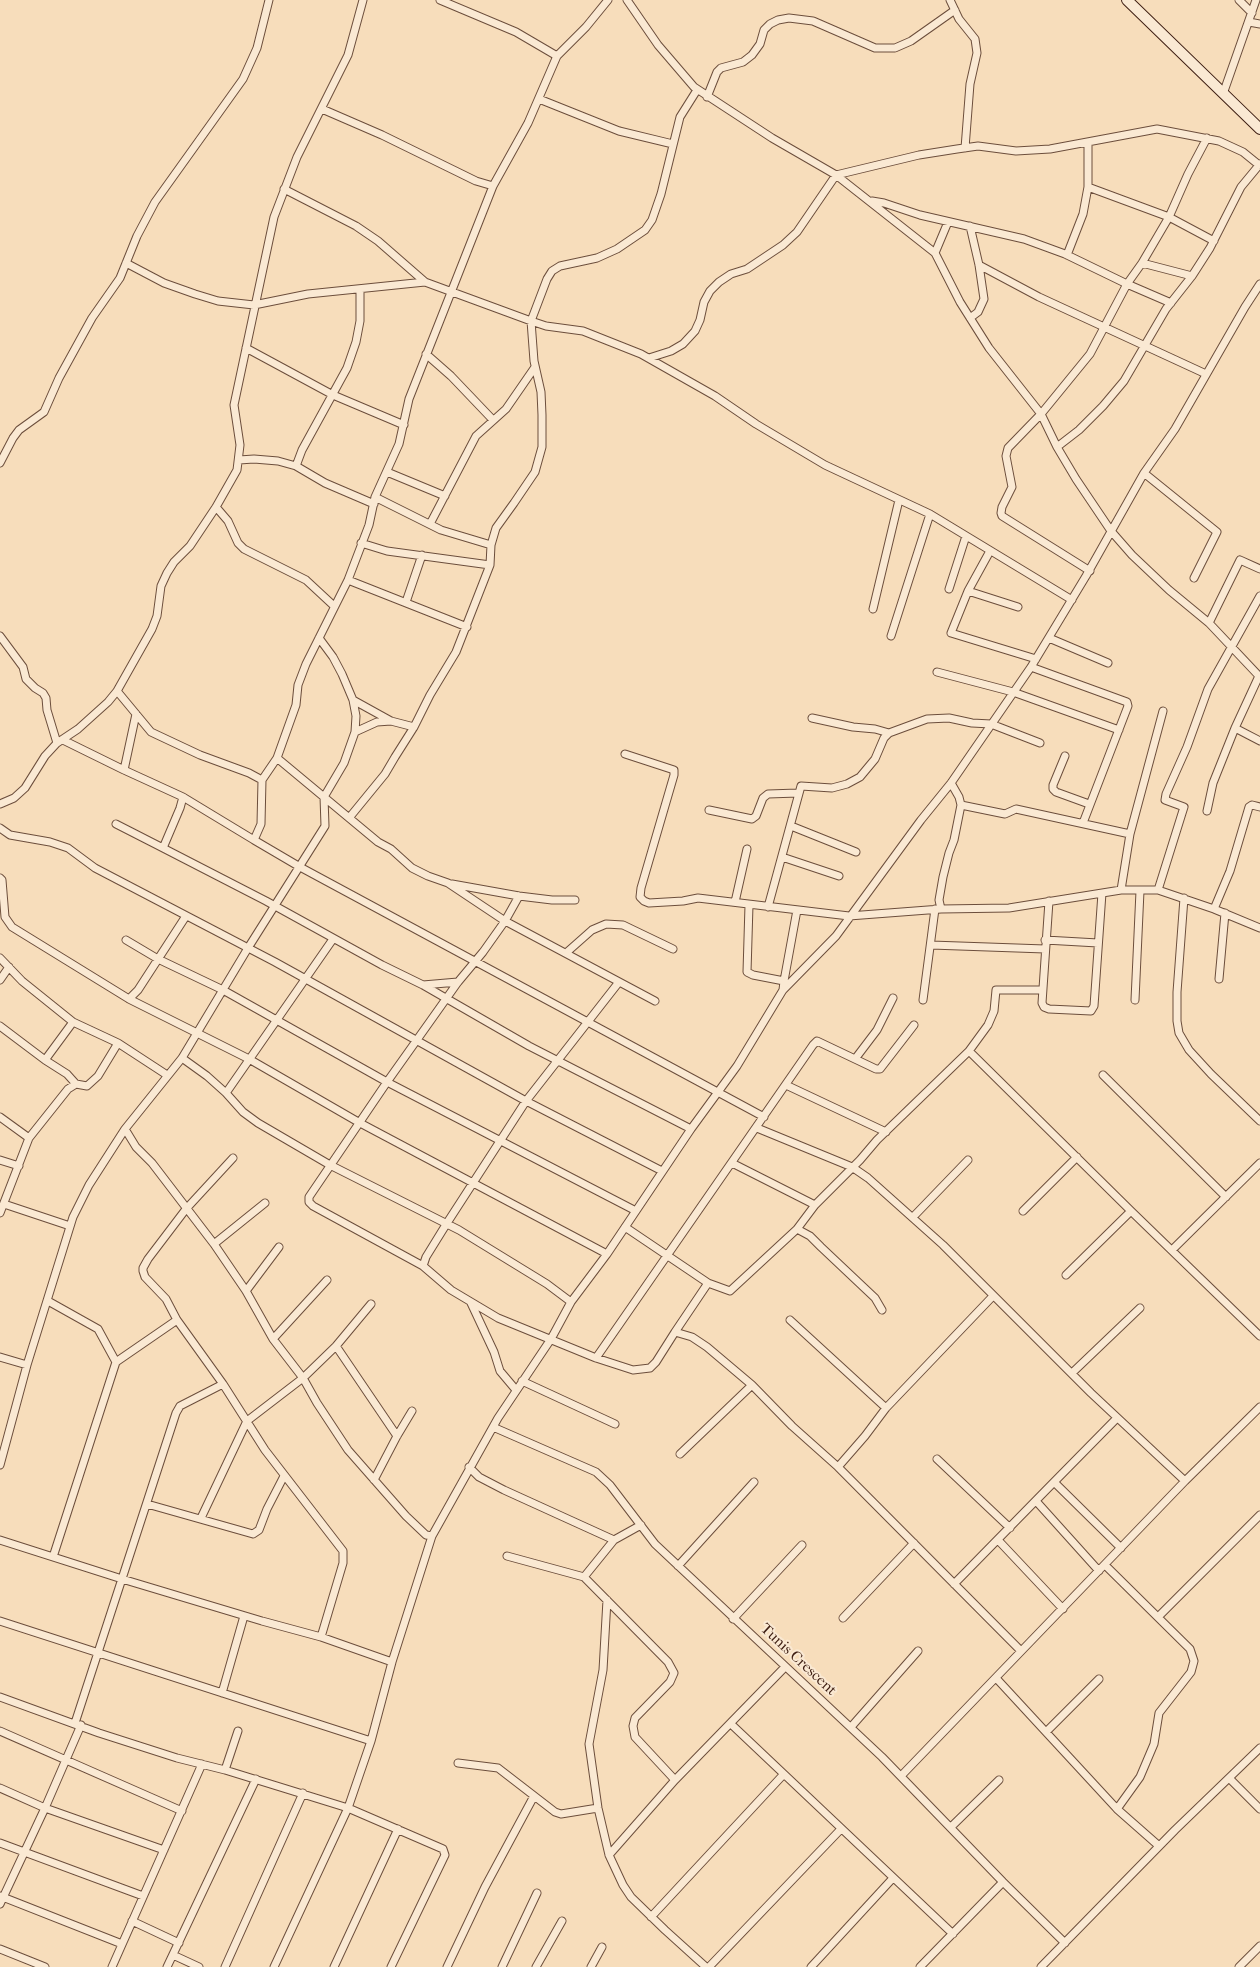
<!DOCTYPE html>
<style>
body{margin:0}
canvas{display:block;background:#f7ddbb}
</style>
<canvas width="1260" height="1967"></canvas>
<script>
const context = document.querySelector('canvas').getContext('2d');
context.lineJoin = 'round';
const poly = rows => new Path2D(rows.map(r => 'M' + r).join(''));
function strokePath(path, color, width, dash) { context.strokeStyle = color; context.lineWidth = width; context.lineCap = dash ? 'butt' : 'round'; context.setLineDash(dash || []); context.stroke(path); }
function write(font, color, halo, rows, align = 'center') {
  context.font = font + ' "IM FELL French Canon",serif'; context.lineWidth = 4; context.setLineDash([]); context.textBaseline = 'middle'; context.strokeStyle = halo; context.fillStyle = color; for (const [text, x, y, turn = 0] of rows) {
    context.save(); context.translate(x, y); context.rotate((+turn || 0) * Math.PI / 180); context.textAlign = isNaN(turn) ? turn : align; if (halo) context.strokeText(text, 0, 0); context.fillText(text, 0, 0); context.restore();
  }
}
const street = poly([
 [440,0,516,32,557,56],
 [627,0,658,45,694,87,772,138,836,175,935,253,960,302,989,348,1041,414,1057,447,1076,479,1111,531,1132,555,1169,590,1209,623,1260,677],
 [950,0,959,19,975,39,977,53,970,84,965,148],
 [1239,0,1252,13],
 [1249,22,1260,24],
 [1223,94,1256,0],
 [707,97,717,72,721,68,743,62,752,55,760,44,764,30,770,24,778,20,789,18,813,21,875,48,895,48,911,41,955,10],
 [539,99,619,131,673,144],
 [322,109,382,135,476,181,493,186],
 [1088,187,1169,217,1214,241],
 [284,189,356,226,378,241,425,282],
 [872,201,884,203,920,215,1024,239,1065,254,1127,284,1171,303],
 [970,226,979,265,984,299,978,312,970,318],
 [935,253,948,222],
 [1067,255,1083,214,1088,187,1088,143],
 [126,263,164,283,195,294,218,301,254,305,308,294,425,282,531,321,546,326,583,331,641,354,715,396,756,424,825,465,930,514,1072,600],
 [1142,263,1192,276],
 [979,265,1039,297,1206,374],
 [246,348,333,395,404,425],
 [426,354,451,376,493,420],
 [649,358,671,351,683,344,695,331,700,320,704,302,710,291,719,282,731,274,747,269,783,245,797,232,836,175,919,155,957,149,978,146,1016,151,1050,149,1157,129,1219,141,1243,152,1259,165],
 [1057,447,1079,430,1103,406,1124,381,1166,309,1192,276,1210,248,1241,187,1260,164],
 [239,460,254,459,278,461,296,466,325,483,374,504],
 [0,463,13,438,19,430,44,412,59,378,92,318,120,278,137,236,155,202,243,79,257,48,269,0],
 [296,466,302,450,347,368,356,342,360,321,360,290],
 [387,472,445,496],
 [1144,473,1217,532,1194,578],
 [375,497,441,530,491,545],
 [216,507,228,521,238,543,244,549,306,580,334,606],
 [430,524,476,436,506,409,535,367],
 [361,543,387,551,490,565],
 [990,551,968,591,951,633,1036,659],
 [1090,571,1002,516,1001,513,1002,507,1012,487,1006,456,1008,448,1041,414,1090,354,1127,284,1142,263,1169,217,1188,174,1207,138],
 [348,580,467,627],
 [949,589,966,536],
 [968,591,1018,607],
 [406,602,422,555],
 [873,609,899,500],
 [1209,623,1240,560,1260,569],
 [0,636,23,667,26,679,35,688,43,693,46,698,47,710,57,743],
 [891,636,930,514],
 [1049,638,1108,663],
 [1031,667,1127,702,1128,706,1083,823],
 [937,672,1013,692,1119,730],
 [353,700,391,721],
 [136,714,124,770,183,797,254,840,261,824,262,780,277,758,296,705,298,685,306,664,348,580,369,525,375,497,399,444,409,399,493,186,528,123,557,56,586,27,608,0],
 [812,718,853,727,875,729,889,733],
 [1235,728,1260,741],
 [355,732,377,722,391,721,414,727],
 [63,740,124,770],
 [625,754,674,770,674,775,641,888,640,897,644,901,649,903,683,901,698,898,849,916,941,909,1009,908,1121,890,1158,890,1214,909,1260,928],
 [1065,756,1053,785,1053,789,1056,792,1089,804],
 [277,758,378,842,391,849,412,868,428,876,448,883,505,921,655,1001],
 [262,780,249,773,200,755,151,732,117,691,152,629,157,616,161,586,167,573,174,562,190,546,216,507,237,470,240,445,234,405,274,217,297,157,348,55,363,0],
 [183,797,180,808,163,848,266,901,382,965,423,985,529,1046,691,1129],
 [0,804,14,798,25,788,45,756,57,743,78,729,108,702,117,691],
 [961,805,1005,814,1016,809,1130,834],
 [709,810,752,819,756,816,763,798,768,794,798,793],
 [1207,811,1213,783,1235,728,1259,676],
 [349,818,385,774,395,757,414,727,430,695,456,652,490,565,491,545,496,528,514,503,535,472,542,447,542,415,541,392,534,361,531,321,547,279,552,271,560,266,597,258,617,249,645,230,652,220,661,194,680,117,697,90],
 [116,824,163,848],
 [791,826,856,852],
 [0,828,10,835,50,842,68,848,95,868,275,962,526,1101,662,1171],
 [254,840,300,867,764,1117],
 [782,857,839,876],
 [0,878,2,880,5,917,12,927,129,999],
 [452,884,519,896,552,900,575,900],
 [1121,890,1130,834,1163,711],
 [1158,890,1184,807,1165,800,1166,794,1187,747,1208,689,1260,596],
 [1184,898,1177,992,1177,1021,1179,1033,1189,1050,1211,1074,1260,1121],
 [1049,901,1042,1003,1044,1007,1049,1009,1091,1011,1094,1006,1102,893],
 [735,902,747,849],
 [749,905,747,972,753,975,784,981,783,990],
 [768,907,801,786,832,788,847,784,860,777,875,759,884,738,889,733,927,719,949,718,972,723,991,724,1040,743],
 [941,909,939,900,943,877,949,853,954,840,961,805,959,797,951,783],
 [1214,909,1230,871,1249,807,1252,805,1260,807],
 [186,916,138,990,129,999,249,1059,360,1123,607,1254],
 [126,940,158,959,223,990,387,1082,636,1211],
 [1045,940,1098,943],
 [931,945,1045,949],
 [566,953,592,930,606,924,623,925,673,949],
 [0,958,22,981,73,1022,118,1043,167,1075],
 [1219,979,1225,913],
 [0,980,9,967],
 [784,981,797,910],
 [619,982,526,1101,447,1223,426,1257,423,1266,451,1290,498,1318,596,1358,633,1370,650,1368,656,1362,675,1332,692,1337,707,1347,752,1385,792,1426,838,1467,1021,1651],
 [423,985,458,982],
 [923,1000,935,909],
 [1135,1000,1140,891],
 [0,1026,45,1060,67,1074,76,1084],
 [969,1051,988,1025,994,1011,996,990,1042,990],
 [182,1058,207,1076,226,1093,243,1112,258,1123,330,1165,459,1230,547,1284,571,1302],
 [855,1059,877,1030,893,998],
 [45,1060,73,1022],
 [1103,1075,1226,1197],
 [786,1085,886,1132],
 [226,1093,333,939],
 [0,1117,29,1138,0,1213],
 [757,1128,852,1167,868,1178,943,1245,1091,1393,1185,1481],
 [125,1129,136,1147,152,1163,214,1244,246,1291,273,1339,303,1378,317,1403,348,1450,406,1516,426,1535,432,1536],
 [29,1138,68,1089,76,1084,87,1086,98,1076,118,1043],
 [233,1158,186,1209,148,1259,143,1268,143,1271,145,1277,166,1299,177,1320,223,1384,265,1450,343,1551,343,1563,321,1637],
 [0,1160,19,1166],
 [732,1163,815,1205],
 [4,1204,70,1226],
 [1023,1211,1077,1157],
 [913,1217,968,1160],
 [625,1227,708,1283,675,1332],
 [797,1229,815,1205,860,1160,877,1140,969,1051,1131,1211,1260,1336],
 [214,1244,265,1203],
 [1172,1250,1260,1163],
 [423,1266,313,1206,309,1202,309,1197,387,1082,458,982,483,952,505,921,519,896],
 [1066,1275,1131,1211],
 [708,1283,730,1291,797,1229,810,1236,821,1247,875,1298,882,1310],
 [246,1291,279,1247],
 [48,1301,98,1329,116,1362],
 [471,1303,494,1352,500,1371,516,1390],
 [790,1320,886,1408],
 [273,1339,327,1280],
 [336,1346,397,1436],
 [0,1357,27,1365],
 [596,1358,813,1045,817,1041,876,1069,880,1069,914,1025],
 [1072,1373,1140,1308],
 [522,1381,615,1424],
 [493,1427,596,1472,610,1485,655,1544,882,1757,1003,1882,1065,1943],
 [680,1454,752,1385],
 [937,1459,1010,1528],
 [0,1465,27,1365,73,1217,89,1185,125,1129,182,1058,248,948,325,826,324,797,344,763,355,732,356,716,353,700,342,674,333,657,319,638],
 [469,1467,479,1477,504,1490,614,1540],
 [838,1467,865,1436,886,1408,993,1296],
 [374,1480,397,1436,412,1411],
 [1054,1482,1117,1418],
 [1036,1501,1099,1571],
 [147,1504,253,1534,259,1530,267,1509,284,1476],
 [201,1518,247,1421,303,1378,336,1346,371,1304],
 [0,1540,122,1579,262,1621,321,1637,392,1662],
 [998,1540,1063,1609],
 [507,1556,584,1577,668,1662,674,1673,670,1682,635,1718,633,1726,635,1737,675,1780],
 [53,1557,116,1362,177,1320],
 [1105,1565,1190,1649,1194,1661,1191,1672,1159,1713,1154,1744,1140,1777,1117,1809],
 [678,1566,754,1482],
 [584,1577,614,1540,641,1525],
 [954,1584,1054,1482,1121,1548],
 [607,1600,603,1670,589,1744,598,1808,609,1855,623,1885,631,1897,665,1930,706,1967],
 [1158,1617,1260,1515],
 [843,1618,914,1543],
 [733,1619,802,1545],
 [0,1621,371,1741,348,1808,274,1967],
 [996,1678,1117,1809,1159,1846],
 [222,1693,244,1616],
 [0,1697,99,1733,177,1758,225,1770,348,1808,443,1849,445,1855,391,1967],
 [75,1723,176,1413,180,1406,223,1384],
 [731,1724,953,1934],
 [851,1727,918,1651],
 [0,1731,182,1811],
 [1046,1732,1099,1679],
 [371,1741,392,1662,432,1536,498,1418,551,1339,571,1302,607,1254,691,1129,737,1066,783,990,836,936,921,820,951,783,1031,667,1086,576,1144,473,1175,429,1245,307,1260,284],
 [458,1763,498,1768,555,1812,561,1814,598,1808],
 [225,1770,238,1731],
 [901,1776,1185,1481,1260,1407],
 [1230,1779,1260,1809],
 [0,1788,45,1808,164,1850],
 [951,1827,999,1780],
 [0,1843,143,1896],
 [609,1855,675,1780,785,1667],
 [0,1896,122,1944],
 [0,1904,45,1808,81,1725],
 [651,1917,783,1775],
 [132,1921,179,1943],
 [0,1949,45,1967],
 [173,1955,199,1967],
 [112,1967,202,1764],
 [167,1967,256,1779],
 [225,1967,303,1793],
 [334,1967,398,1829],
 [447,1967,485,1887,534,1796],
 [502,1967,537,1893],
 [536,1967,562,1921],
 [591,1967,602,1947],
 [709,1967,841,1829],
 [811,1967,893,1878],
 [920,1967,1003,1882],
 [1041,1967,1175,1830,1260,1748],
 [1239,1967,1260,1946]
]);
const secondary = poly([
 [1127,0,1260,129]
]);
const streetNames = [
 ["Tunis Crescent",798,1660,43]
];
strokePath(street, '#6c4e3c', 9);
strokePath(secondary, '#3e1e12', 12);
strokePath(street, '#fae9d3', 7);
strokePath(secondary, '#fae9d3', 10);
write('15px', '#3e1e12', '#fae9d3', streetNames);
</script>
